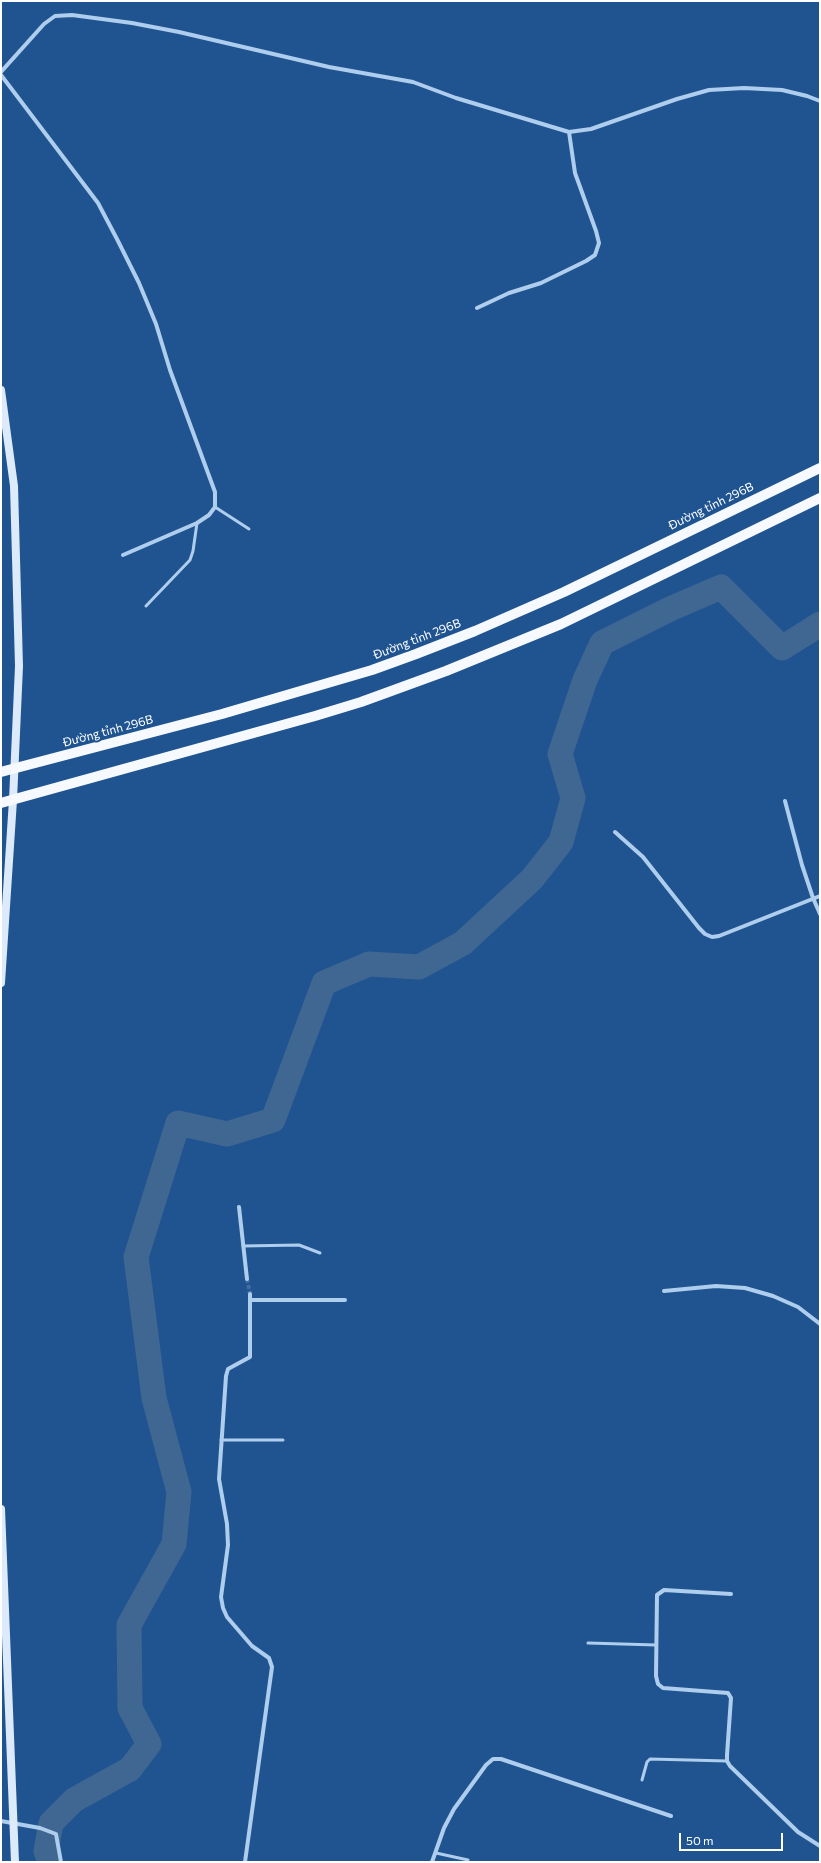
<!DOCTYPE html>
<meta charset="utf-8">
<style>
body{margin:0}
#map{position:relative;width:821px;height:1863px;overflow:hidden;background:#1f5491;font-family:Commissioner,sans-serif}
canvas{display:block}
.frame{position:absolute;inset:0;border:2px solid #fff;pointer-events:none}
.scale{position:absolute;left:679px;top:1833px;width:104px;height:18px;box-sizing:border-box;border:2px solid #fff;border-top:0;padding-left:5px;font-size:12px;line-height:14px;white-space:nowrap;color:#fff;-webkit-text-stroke:3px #1f5491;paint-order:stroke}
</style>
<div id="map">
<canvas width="821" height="1863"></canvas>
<div class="frame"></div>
<div class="scale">50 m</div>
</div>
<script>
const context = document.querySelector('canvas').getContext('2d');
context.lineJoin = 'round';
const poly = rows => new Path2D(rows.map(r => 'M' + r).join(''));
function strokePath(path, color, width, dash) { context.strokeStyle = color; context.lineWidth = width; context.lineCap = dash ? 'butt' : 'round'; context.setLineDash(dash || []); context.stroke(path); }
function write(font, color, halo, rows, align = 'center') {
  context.font = font + ' Commissioner,sans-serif'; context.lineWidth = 4; context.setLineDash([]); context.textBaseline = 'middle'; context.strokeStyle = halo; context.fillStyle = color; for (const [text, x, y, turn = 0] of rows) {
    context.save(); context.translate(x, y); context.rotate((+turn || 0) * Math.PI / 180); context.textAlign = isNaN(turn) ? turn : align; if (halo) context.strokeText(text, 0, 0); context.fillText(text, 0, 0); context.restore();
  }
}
const river = poly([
 [50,1862,46,1851,51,1823,74,1800,130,1769,149,1744,130,1708,129,1625,174,1544,179,1492,154,1398,136,1257,178,1123,227,1134,273,1120,324,983,369,964,419,967,463,943,532,879,561,842,573,798,560,754,585,680,602,643,670,609,721,587,782,648,820,624]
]);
const streetTunnel = poly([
 [247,1279,250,1294]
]);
const lane = poly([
 [215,507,249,529],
 [146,606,190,560,193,551,197,523],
 [243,1246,299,1245,320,1253],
 [221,1440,283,1440],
 [588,1643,656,1645],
 [642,1780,647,1762,650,1759,727,1761],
 [436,1853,468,1860]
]);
const street = poly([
 [1,72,44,24,55,16,72,15,132,23,179,32,329,67,413,82,456,98,569,132,591,129,677,99,709,90,744,88,782,90,807,96,820,101],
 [1,75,98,203,118,241,139,283,156,324,170,370,215,492,215,507,209,515,197,523,123,555],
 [477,308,509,293,541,283,586,261,595,255,599,243,596,231,575,173,569,132],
 [785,801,802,865,813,898,820,914],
 [615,832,643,857,699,928,705,934,712,937,719,936,820,896],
 [239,1207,247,1279],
 [664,1291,716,1286,745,1288,773,1296,798,1307,820,1324],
 [251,1300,345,1300],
 [731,1594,664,1590,657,1595,656,1676,658,1684,663,1688,728,1693,731,1698,727,1755,727,1761,730,1766,798,1832,820,1846],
 [1,1821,40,1828,56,1834,61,1862],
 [245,1862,272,1667,269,1658,252,1646,227,1617,223,1608,221,1597,228,1545,227,1524,219,1479,226,1376,228,1369,250,1357,250,1294],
 [432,1862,444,1828,454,1809,486,1765,493,1759,501,1759,671,1816]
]);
const secondary = poly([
 [1,390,14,486,19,666,13,800,1,983],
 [1,1509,15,1862]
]);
const primary = poly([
 [1,772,222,714,372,670,416,654,475,631,564,592,820,468],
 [1,803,315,716,361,702,446,671,561,624,820,498]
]);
const streetNames = [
 ["Đường tỉnh 296B",711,506,-26],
 ["Đường tỉnh 296B",417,639,-21],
 ["Đường tỉnh 296B",108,731,-15]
];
strokePath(river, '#406792', 25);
strokePath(streetTunnel, '#416ea2', 4, [4, 2]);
strokePath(lane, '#afcded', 3);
strokePath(street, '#afcded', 4);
strokePath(secondary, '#dceafa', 8);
strokePath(primary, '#f6faff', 10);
write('12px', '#fff', '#1f5491', streetNames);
</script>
